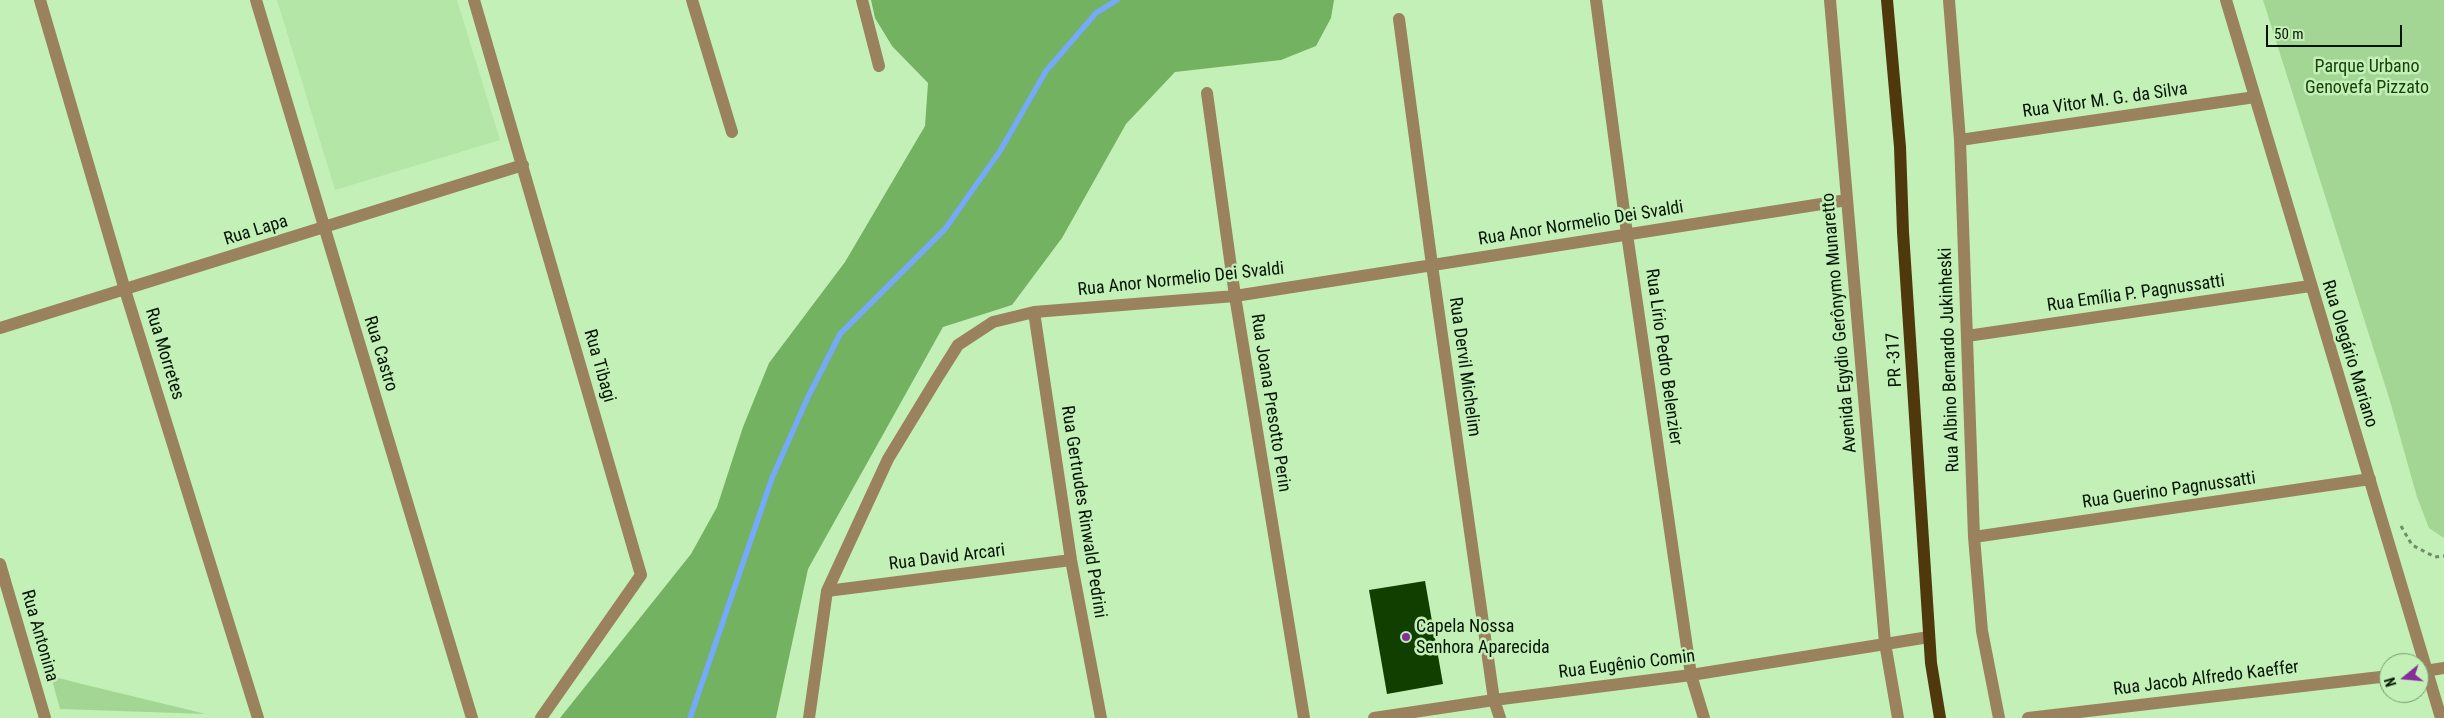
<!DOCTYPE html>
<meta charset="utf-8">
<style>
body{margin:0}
#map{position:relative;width:2444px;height:718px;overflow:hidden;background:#c3f0b7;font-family:"Roboto Condensed",sans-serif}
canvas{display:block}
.north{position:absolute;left:2379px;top:653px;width:50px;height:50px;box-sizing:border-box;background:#c3f0b7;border:1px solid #77986f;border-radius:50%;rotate:253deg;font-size:14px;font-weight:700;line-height:20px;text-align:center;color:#041302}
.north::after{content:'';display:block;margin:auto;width:18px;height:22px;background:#852d9a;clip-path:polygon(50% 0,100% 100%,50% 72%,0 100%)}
.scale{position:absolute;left:2266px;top:25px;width:136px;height:22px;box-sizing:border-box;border:2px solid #041302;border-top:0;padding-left:6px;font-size:15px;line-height:18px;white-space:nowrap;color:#041302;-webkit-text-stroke:4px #c3f0b7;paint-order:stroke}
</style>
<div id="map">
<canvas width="2444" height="718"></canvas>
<div class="north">N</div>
<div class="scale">50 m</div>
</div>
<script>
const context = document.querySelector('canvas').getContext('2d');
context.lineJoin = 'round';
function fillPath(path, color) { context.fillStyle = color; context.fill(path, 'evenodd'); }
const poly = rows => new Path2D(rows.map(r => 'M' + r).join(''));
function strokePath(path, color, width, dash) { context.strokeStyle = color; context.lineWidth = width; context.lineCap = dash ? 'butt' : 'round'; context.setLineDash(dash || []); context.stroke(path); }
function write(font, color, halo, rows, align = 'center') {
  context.font = font + ' "Roboto Condensed",sans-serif'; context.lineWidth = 5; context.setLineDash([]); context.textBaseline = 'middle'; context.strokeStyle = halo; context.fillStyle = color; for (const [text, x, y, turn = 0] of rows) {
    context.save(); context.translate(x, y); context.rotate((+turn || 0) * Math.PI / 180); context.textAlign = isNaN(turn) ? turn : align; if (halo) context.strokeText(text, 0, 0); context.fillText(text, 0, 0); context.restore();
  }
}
const built = poly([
 [277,0,457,0,500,140,335,190]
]);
const green = poly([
 [2263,0,2444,0,2444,538,2429,528,2417,497,2390,401],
 [51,676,78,683,206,714,60,709]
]);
const forest = poly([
 [871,0,1334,0,1331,18,1316,46,1281,60,1175,72,1126,124,1062,238,1012,305,943,327,808,569,776,718,560,718,691,554,717,507,743,427,769,363,845,262,925,126,928,83,892,46,875,18]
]);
const stream = poly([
 [690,718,772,478,807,399,840,334,945,229,1000,151,1046,71,1096,13,1117,0]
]);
const building = poly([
 [1425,581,1443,684,1387,694,1369,590]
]);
const path = poly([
 [2401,526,2412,545,2435,557,2444,556]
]);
const minor = poly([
 [40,0,125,290,258,718],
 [256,0,472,718],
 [474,0,641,575,541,718],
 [692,0,732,132],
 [862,0,879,66],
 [1596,0,1627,234,1691,675,1704,718],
 [1830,0,1885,643,1898,718],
 [1949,0,1960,140,1974,537,1982,631,1999,718],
 [2226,0,2441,718],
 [1399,19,1432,265,1494,700,1500,718],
 [1207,93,1235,296,1304,718],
 [1960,140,2255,97],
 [1034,312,1071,560,1101,718],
 [0,328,523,165],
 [1967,336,2310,286],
 [1974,537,2370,479],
 [0,564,45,718],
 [827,591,1071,560],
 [2419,672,2444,668],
 [809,718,827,591,888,459,936,380,958,345,993,322,1034,312,1235,296,1847,200],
 [1374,718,1494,700,1691,675,1929,637],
 [2028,718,2389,676]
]);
const major = poly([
 [1887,0,1900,147,1903,232,1931,663,1940,718]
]);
const markers = [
 [1406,637,5,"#852d9a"]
];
const parkNames = [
 ["Parque Urbano",2367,67],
 ["Genovefa Pizzato",2367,88]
];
const streetNames = [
 ["Rua Vitor M. G. da Silva",2105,101,-8],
 ["Rua Anor Normelio Dei Svaldi",1581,224,-9],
 ["Rua Lapa",256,231,-17],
 ["Rua Anor Normelio Dei Svaldi",1181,280,-6],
 ["Rua Emília P. Pagnussatti",2136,294,-8],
 ["Avenida Egydio Gerônymo Munaretto",1840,323,-95],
 ["Rua Morretes",164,354,73],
 ["Rua Castro",380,354,73],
 ["Rua Olegário Mariano",2349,354,73],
 ["Rua Lírio Pedro Belenzier",1663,357,82],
 ["PR -317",1895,360,-93],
 ["Rua Albino Bernardo Jukinheski",1950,360,-92],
 ["Rua Tibagi",599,366,74],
 ["Rua Dervil Michelim",1464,367,82],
 ["Rua Joana Presotto Perin",1270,403,81],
 ["Rua Guerino Pagnussatti",2169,491,-8],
 ["Rua Gertrudes Rinwald Pedrini",1083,512,81],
 ["Rua David Arcari",947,558,-7],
 ["Rua Antonina",39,636,74],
 ["Rua Eugênio Comin",1627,665,-7],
 ["Rua Jacob Alfredo Kaeffer",2206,679,-7]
];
const poiNames = [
 ["Capela Nossa",1416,627],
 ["Senhora Aparecida",1416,648]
];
fillPath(built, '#b4e6a7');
fillPath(green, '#a3d694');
fillPath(forest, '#73b260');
strokePath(stream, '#75a9fa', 5.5);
fillPath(building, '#103f00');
strokePath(path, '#6f8e67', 3, [4, 4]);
strokePath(minor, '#99825d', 12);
strokePath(major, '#50380d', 12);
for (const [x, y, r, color] of markers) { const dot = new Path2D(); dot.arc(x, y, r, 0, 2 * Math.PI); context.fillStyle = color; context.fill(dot); strokePath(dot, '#c3f0b7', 2); }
write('18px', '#184209', '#c3f0b7', parkNames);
write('18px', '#041302', '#c3f0b7', streetNames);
write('18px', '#041302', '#c3f0b7', poiNames, 'left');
</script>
